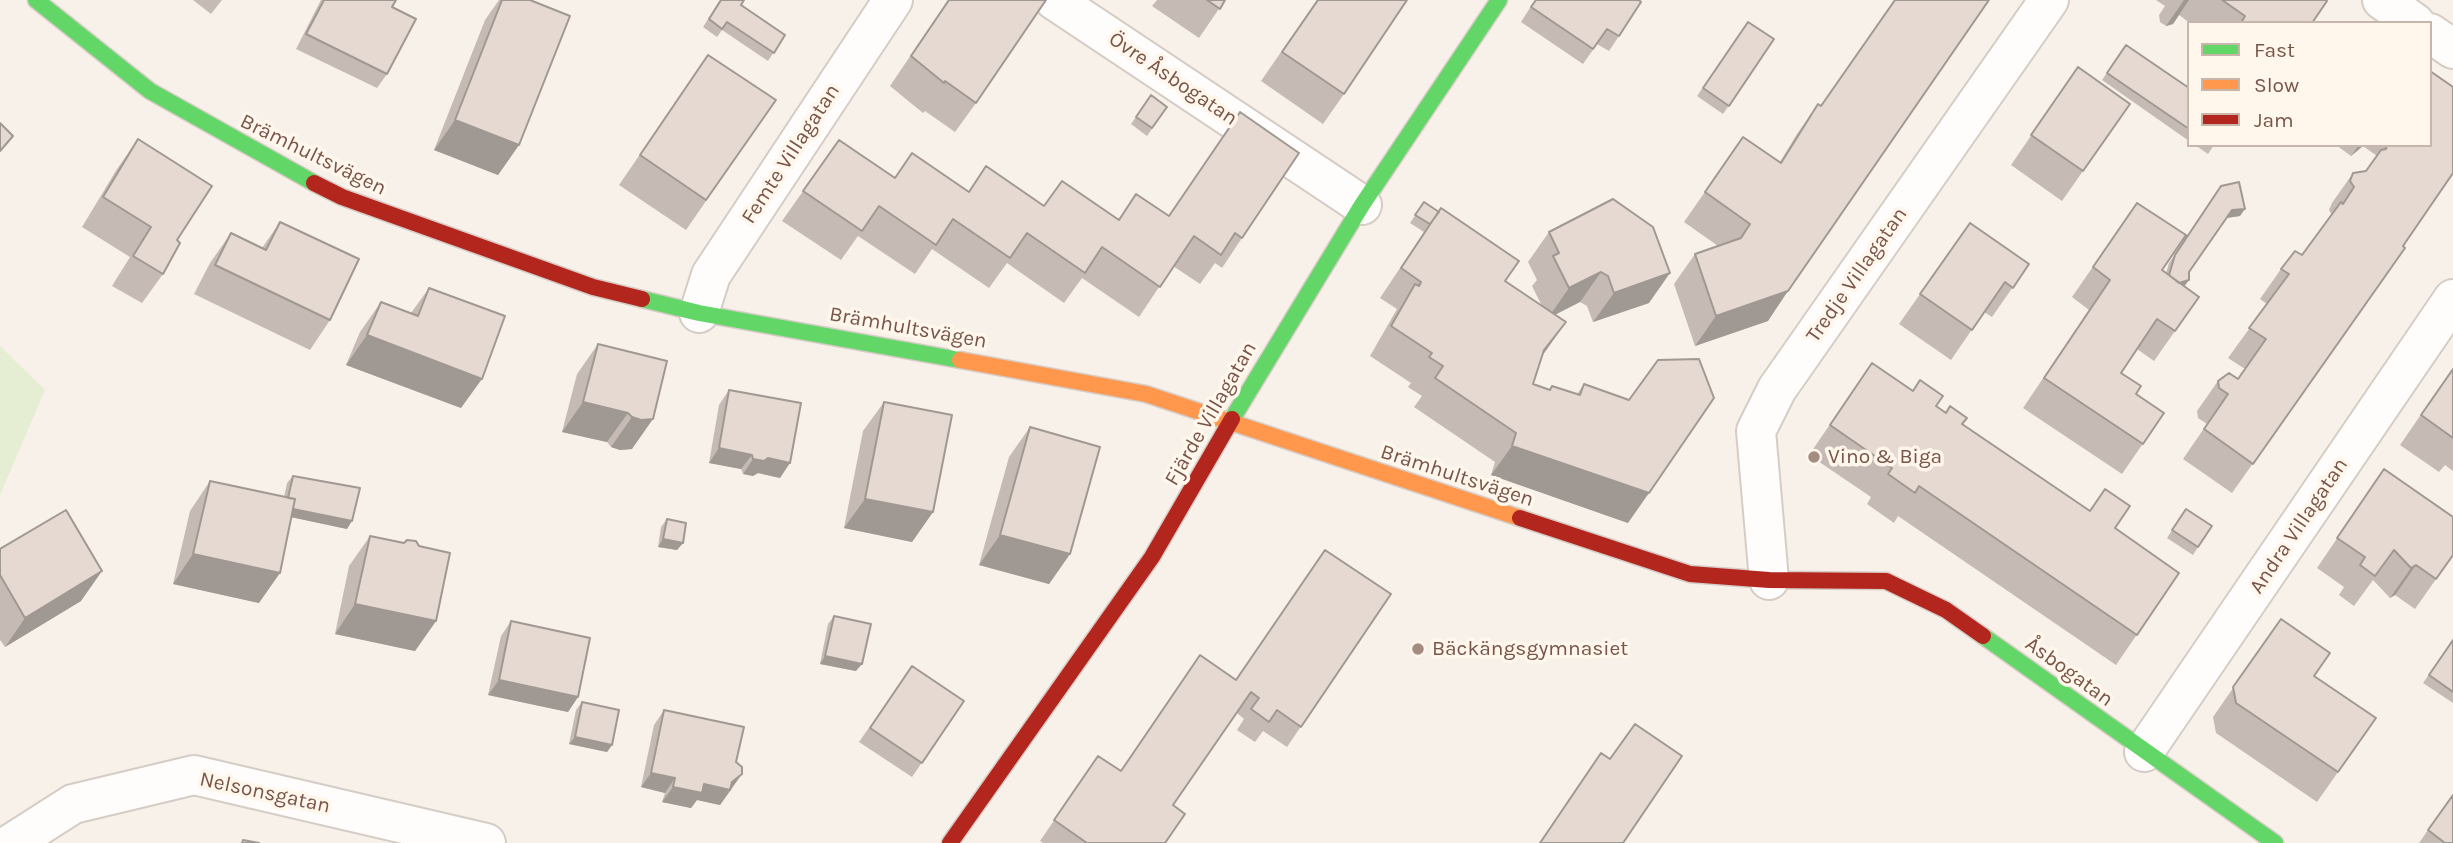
<!DOCTYPE html>
<meta charset="utf-8">
<style>
body{margin:0}
#map{position:relative;width:2453px;height:843px;overflow:hidden;background:#f8f1ea;font-family:Karla,sans-serif}
canvas{display:block}
.legend{position:absolute;left:2187px;top:21px;width:245px;height:126px;box-sizing:border-box;background:#fff6ec;border:2px solid #c9b6aa;margin:0;padding:9px 12px;list-style:none;font-size:21px;color:#785548}
.legend li{display:flex;align-items:center;gap:14px;height:35px}
.legend b{width:35px;border:2px solid #c9b6aa}
</style>
<div id="map">
<canvas width="2453" height="843"></canvas>
<ul class="legend">
<li><b style="height:9px;background:#63d668"></b>Fast</li>
<li><b style="height:9px;background:#ff974d"></b>Slow</li>
<li><b style="height:9px;background:#b3261e"></b>Jam</li>
</ul>
</div>
<script>
const context = document.querySelector('canvas').getContext('2d');
context.lineJoin = 'round';
function fillPath(path, color) { context.fillStyle = color; context.fill(path, 'evenodd'); }
const poly = rows => new Path2D(rows.map(r => 'M' + r).join(''));
function strokePath(path, color, width, dash) { context.strokeStyle = color; context.lineWidth = width; context.lineCap = dash ? 'butt' : 'round'; context.setLineDash(dash || []); context.stroke(path); }
function write(font, color, halo, rows, align = 'center') {
  context.font = font + ' Karla,sans-serif'; context.lineWidth = 7; context.setLineDash([]); context.textBaseline = 'middle'; context.strokeStyle = halo; context.fillStyle = color; for (const [text, x, y, turn = 0] of rows) {
    context.save(); context.translate(x, y); context.rotate((+turn || 0) * Math.PI / 180); context.textAlign = isNaN(turn) ? turn : align; if (halo) context.strokeText(text, 0, 0); context.fillText(text, 0, 0); context.restore();
  }
}
const green = poly([
 [0,346,45,390,0,495]
]);
const street = poly([
 [1054,0,1362,205],
 [2382,0,2415,23],
 [2430,33,2453,49],
 [699,313,711,275,893,0],
 [1769,580,1756,431,1777,389,2049,0],
 [2144,752,2453,299],
 [12,843,73,804,194,775,486,843]
]);
const fast = poly([
 [36,0,150,91,314,183],
 [642,299,699,313,960,360],
 [1232,419,1362,205,1499,0],
 [1983,636,2275,843]
]);
const slow = poly([
 [960,360,1146,394,1520,518]
]);
const jam = poly([
 [314,183,342,197,593,287,642,299],
 [1520,518,1690,574,1769,580,1886,581,1946,610,1983,636],
 [950,843,1152,557,1232,419]
]);
const wall = poly([
 [193,0,222,0,211,14],
 [321,0,396,0,392,7,387,74,377,88,296,49],
 [499,0,530,0,519,145,498,175,434,150,485,20],
 [720,0,741,5,785,35,768,61,722,30,717,37,703,27],
 [948,0,976,103,955,132,925,111,923,113,890,86],
 [1157,0,1225,0,1199,38,1152,6],
 [1317,0,1344,94,1323,124,1261,81],
 [1535,0,1639,0,1619,36,1609,51,1597,44,1583,64,1521,22],
 [2156,0,2326,0,2312,23,2190,23,2179,15,2173,24,2166,26,2160,22,2159,15,2165,6],
 [1748,22,1774,39,1723,114,1697,96],
 [2126,45,2189,88,2189,141,2102,80],
 [708,55,776,100,686,230,619,185],
 [2078,67,2130,104,2062,201,2011,165],
 [1151,95,1167,107,1147,136,1131,124],
 [1818,104,1821,106,1768,321,1695,346,1674,284,1695,254,1718,246,1684,222,1743,137,1780,162,1797,134],
 [1240,112,1242,238,1222,268,1215,263,1200,284,1173,266,1139,317,1082,278,1064,303,1007,263,989,288,932,249,915,274,858,236,841,260,782,221,839,140,894,177,1119,220,1136,194,1169,216],
 [138,139,177,240,163,274,142,303,112,286,130,257,82,227,117,169],
 [2195,145,2214,145,2208,154],
 [2336,145,2430,145,2403,246,2405,248,2232,493,2183,459,2207,424,2198,418,2197,411,2218,381,2238,379,2245,369,2228,358,2267,304,2260,299,2281,269,2302,255,2332,215,2329,210,2332,203,2353,173,2366,171,2377,156,2363,146,2351,156],
 [2221,186,2240,216,2226,218,2189,272,2189,280,2184,286,2199,297,2154,361,2137,349,2121,373,2136,394,2164,413,2122,474,2023,408,2089,310,2072,297,2137,203,2162,270,2166,273,2169,263],
 [1424,202,1505,281,1542,306,1532,286,1537,280,1528,262,1549,232,1649,303,1593,322,1587,306,1580,302,1555,315,1533,384,1549,390,1552,386,1577,394,1584,384,1628,523,1491,475,1495,462,1414,407,1422,396,1408,387,1411,383,1370,356,1397,309,1380,298,1424,232,1410,223],
 [280,222,330,320,310,350,194,294,210,263,231,233,262,248],
 [1970,223,2029,264,1992,317,1984,312,1951,360,1899,324],
 [429,288,461,408,346,365,360,332,381,302,411,313],
 [598,344,667,361,632,449,620,450,611,447,607,442,562,432,577,374],
 [1872,363,2179,573,2116,665,1898,516,1894,523,1867,504,1871,497,1809,455],
 [2453,368,2453,471,2445,465,2439,472,2400,445],
 [729,390,780,478,758,473,753,476,743,474,741,469,709,463,719,405],
 [884,402,933,512,912,542,844,528,863,431],
 [1030,427,1070,554,1049,584,979,565,1009,457],
 [2384,469,2453,555,2415,609,2395,595,2390,598,2373,580,2354,606,2339,595,2344,587,2317,568],
 [293,476,347,529,291,517,259,603,173,584,190,511,210,481,284,497,287,483],
 [2186,509,2198,547,2193,555,2167,538],
 [667,519,683,543,677,550,658,547,661,527],
 [370,536,436,621,415,651,335,634,349,566],
 [0,549,81,601,5,647,0,640],
 [1391,594,1287,747,1263,731,1255,742,1237,730,1244,719,1237,713,1173,805,1165,843,1043,843,1040,841,1098,756,1120,771,1236,680],
 [834,616,856,671,820,664,828,624],
 [2281,619,2314,676,2376,718,2317,802,2216,733,2213,717],
 [511,621,578,697,568,712,488,695,501,636],
 [2453,640,2453,703,2423,683],
 [912,666,964,701,912,777,859,742],
 [582,702,612,745,607,752,569,744,576,710],
 [664,710,736,762,732,788,720,805,697,800,691,808,662,802,665,793,641,787,654,725],
 [2453,794,2453,843,2419,843]
]);
const shadedWall = poly([
 [2184,0,2189,0,2173,24,2166,26],
 [455,120,519,145,498,175,434,150],
 [2359,145,2364,145,2351,156],
 [2245,209,2240,216,2226,218,2232,210],
 [1601,272,1580,302,1548,318,1569,288],
 [1670,273,1649,303,1593,322,1614,293],
 [2189,280,2183,288,2166,286],
 [1788,291,1768,321,1695,346,1716,316],
 [1566,322,1545,352,1523,380,1544,350],
 [367,335,482,379,461,408,346,365],
 [583,402,628,413,607,442,562,432],
 [632,417,653,419,632,449,620,450,611,447],
 [1512,446,1649,493,1628,523,1491,475],
 [719,448,752,455,741,469,709,463],
 [768,458,790,463,780,478,758,473,753,476,743,474,753,459],
 [865,499,933,512,912,542,844,528],
 [286,507,352,521,347,529,281,515],
 [1000,535,1070,554,1049,584,979,565],
 [663,539,683,543,677,550,658,547],
 [193,554,280,573,259,603,173,584],
 [2416,565,2395,595,2390,598,2411,568],
 [102,571,81,601,5,647,25,618],
 [355,604,436,621,415,651,335,634],
 [825,656,862,664,856,671,820,664],
 [499,680,578,697,568,712,488,695],
 [575,737,612,745,607,752,569,744],
 [651,773,675,778,665,793,641,787],
 [742,774,720,805,697,800,691,808,662,802,673,787,732,782]
]);
const building = poly([
 [324,0,396,0,392,7,416,19,387,74,306,34,324,0],
 [502,0,530,0,570,16,519,145,455,120,502,0],
 [721,0,744,0,741,5,785,35,774,53,727,22,722,29,709,19,721,0],
 [949,0,1046,0,976,103,945,81,944,83,911,56,949,0],
 [1207,0,1225,0,1220,9,1207,0],
 [1318,0,1407,0,1344,94,1282,52,1318,0],
 [1536,0,1639,0,1641,2,1619,36,1607,29,1593,49,1531,7,1536,0],
 [1895,0,1989,0,1788,291,1716,316,1695,254,1741,238,1750,224,1705,192,1743,137,1781,163,1818,104,1821,106,1895,0],
 [2222,0,2326,0,2327,1,2312,23,2241,23,2245,16,2222,0],
 [1748,22,1774,39,1729,106,1703,88,1748,22],
 [2126,45,2189,88,2189,129,2107,73,2126,45],
 [708,55,776,100,706,200,640,155,708,55],
 [2078,67,2130,104,2083,171,2031,135,2078,67],
 [2430,71,2453,87,2453,173,2403,246,2405,248,2253,464,2204,429,2228,394,2219,388,2218,381,2229,373,2238,379,2266,339,2249,328,2289,274,2281,269,2295,251,2302,255,2341,202,2343,204,2354,187,2350,181,2353,173,2366,171,2381,150,2386,149,2387,145,2430,145,2430,71],
 [1151,95,1167,107,1152,128,1136,117,1151,95],
 [1240,112,1299,153,1242,238,1235,233,1221,255,1194,236,1160,287,1102,247,1085,273,1027,233,1010,258,953,219,936,245,879,206,862,231,803,191,839,140,895,178,912,153,969,192,986,166,1044,206,1062,181,1119,220,1136,194,1169,216,1240,112],
 [0,123,13,136,0,151,0,123],
 [138,139,212,186,177,240,180,243,163,274,133,256,151,227,103,197,138,139],
 [2239,182,2245,209,2232,210,2189,272,2189,280,2179,283,2169,275,2175,255,2221,186,2239,182],
 [1613,199,1653,227,1670,273,1614,293,1608,276,1601,272,1569,288,1553,256,1559,253,1549,232,1613,199],
 [1424,202,1439,212,1430,224,1415,215,1424,202],
 [2137,203,2186,235,2162,270,2199,297,2175,331,2157,319,2121,373,2141,386,2136,394,2164,413,2143,444,2044,378,2110,280,2093,267,2137,203],
 [1441,208,1519,261,1505,281,1566,322,1544,350,1533,384,1550,390,1552,386,1580,395,1584,384,1629,400,1658,360,1699,359,1714,398,1649,493,1512,446,1516,433,1435,378,1443,366,1429,357,1432,353,1391,326,1415,284,1419,286,1421,282,1401,268,1441,208],
 [280,222,359,259,330,320,215,265,231,233,266,250,280,222],
 [1970,223,2029,264,2013,288,2005,282,1972,330,1920,294,1970,223],
 [429,288,505,316,482,379,367,335,381,302,418,316,429,288],
 [598,344,667,361,653,419,641,420,632,417,628,413,583,402,598,344],
 [1872,363,1913,391,1920,380,1943,396,1936,406,1946,413,1950,406,1967,418,1962,424,2090,511,2105,489,2130,506,2115,528,2179,573,2137,635,1919,486,1915,493,1888,474,1892,468,1830,425,1872,363],
 [2453,369,2453,438,2421,415,2453,369],
 [729,390,801,403,790,463,768,458,764,461,753,459,752,455,719,448,729,390],
 [884,402,952,415,933,512,865,499,884,402],
 [1030,427,1100,447,1070,554,1000,535,1030,427],
 [2384,469,2453,517,2453,555,2436,579,2416,565,2411,568,2394,550,2375,576,2360,565,2365,557,2337,538,2384,469],
 [293,476,360,488,352,521,293,509,295,499,288,498,293,476],
 [210,481,295,499,280,573,193,554,210,481],
 [2186,509,2212,526,2198,547,2172,530,2186,509],
 [66,510,102,571,25,618,0,575,0,549,66,510],
 [667,519,686,523,683,543,663,539,667,519],
 [370,536,404,543,407,540,416,541,419,546,450,553,436,621,355,604,370,536],
 [1325,550,1391,594,1301,727,1277,710,1269,722,1251,709,1259,698,1251,692,1173,805,1185,814,1165,843,1087,843,1054,820,1098,756,1121,771,1200,655,1236,680,1325,550],
 [834,616,871,624,862,664,825,656,834,616],
 [2281,619,2330,653,2314,676,2376,718,2338,772,2236,703,2233,687,2281,619],
 [511,621,590,638,578,697,499,680,511,621],
 [2453,640,2453,692,2429,675,2453,640],
 [912,666,964,701,922,763,870,728,912,666],
 [582,702,619,710,612,745,575,737,582,702],
 [664,710,744,727,736,762,742,767,742,774,732,782,730,790,704,784,702,793,673,787,675,778,651,773,664,710],
 [1635,724,1682,756,1623,843,1540,843,1601,753,1610,759,1635,724],
 [2453,795,2453,843,2445,843,2428,830,2453,795],
 [243,840,259,843,242,843,243,840]
]);
const markers = [
 [1814,457,7,"#a58c81"],
 [1418,649,7,"#a58c81"]
];
const streetNames = [
 ["Övre Åsbogatan",1173,79,34],
 ["Femte Villagatan",791,154,-57],
 ["Brämhultsvägen",313,155,26],
 ["Tredje Villagatan",1857,275,-55],
 ["Brämhultsvägen",908,328,10],
 ["Fjärde Villagatan",1211,414,-60],
 ["Brämhultsvägen",1457,476,18],
 ["Andra Villagatan",2299,526,-56],
 ["Åsbogatan",2069,672,36],
 ["Nelsonsgatan",265,793,12]
];
const poiNames = [
 ["Vino & Biga",1828,457],
 ["Bäckängsgymnasiet",1432,649]
];
fillPath(green, '#e5eed3');
strokePath(street, '#d6ccc6', 42);
strokePath(fast, '#d7ccc6', 19);
strokePath(slow, '#d7ccc6', 19);
strokePath(jam, '#d7ccc6', 19);
strokePath(street, '#fefdfc', 38);
strokePath(fast, '#63d668', 16);
strokePath(slow, '#ff974d', 16);
strokePath(jam, '#b3261e', 16);
fillPath(wall, '#c5bbb4');
fillPath(shadedWall, '#a09892');
fillPath(building, '#e5d9d1');
strokePath(building, '#a09892', 2);
for (const [x, y, r, color] of markers) { const dot = new Path2D(); dot.arc(x, y, r, 0, 2 * Math.PI); context.fillStyle = color; context.fill(dot); strokePath(dot, '#fff6ec', 2.5); }
write('21px', '#785548', '#fff6ec', streetNames);
write('21px', '#785548', '#fff6ec', poiNames, 'left');
</script>
